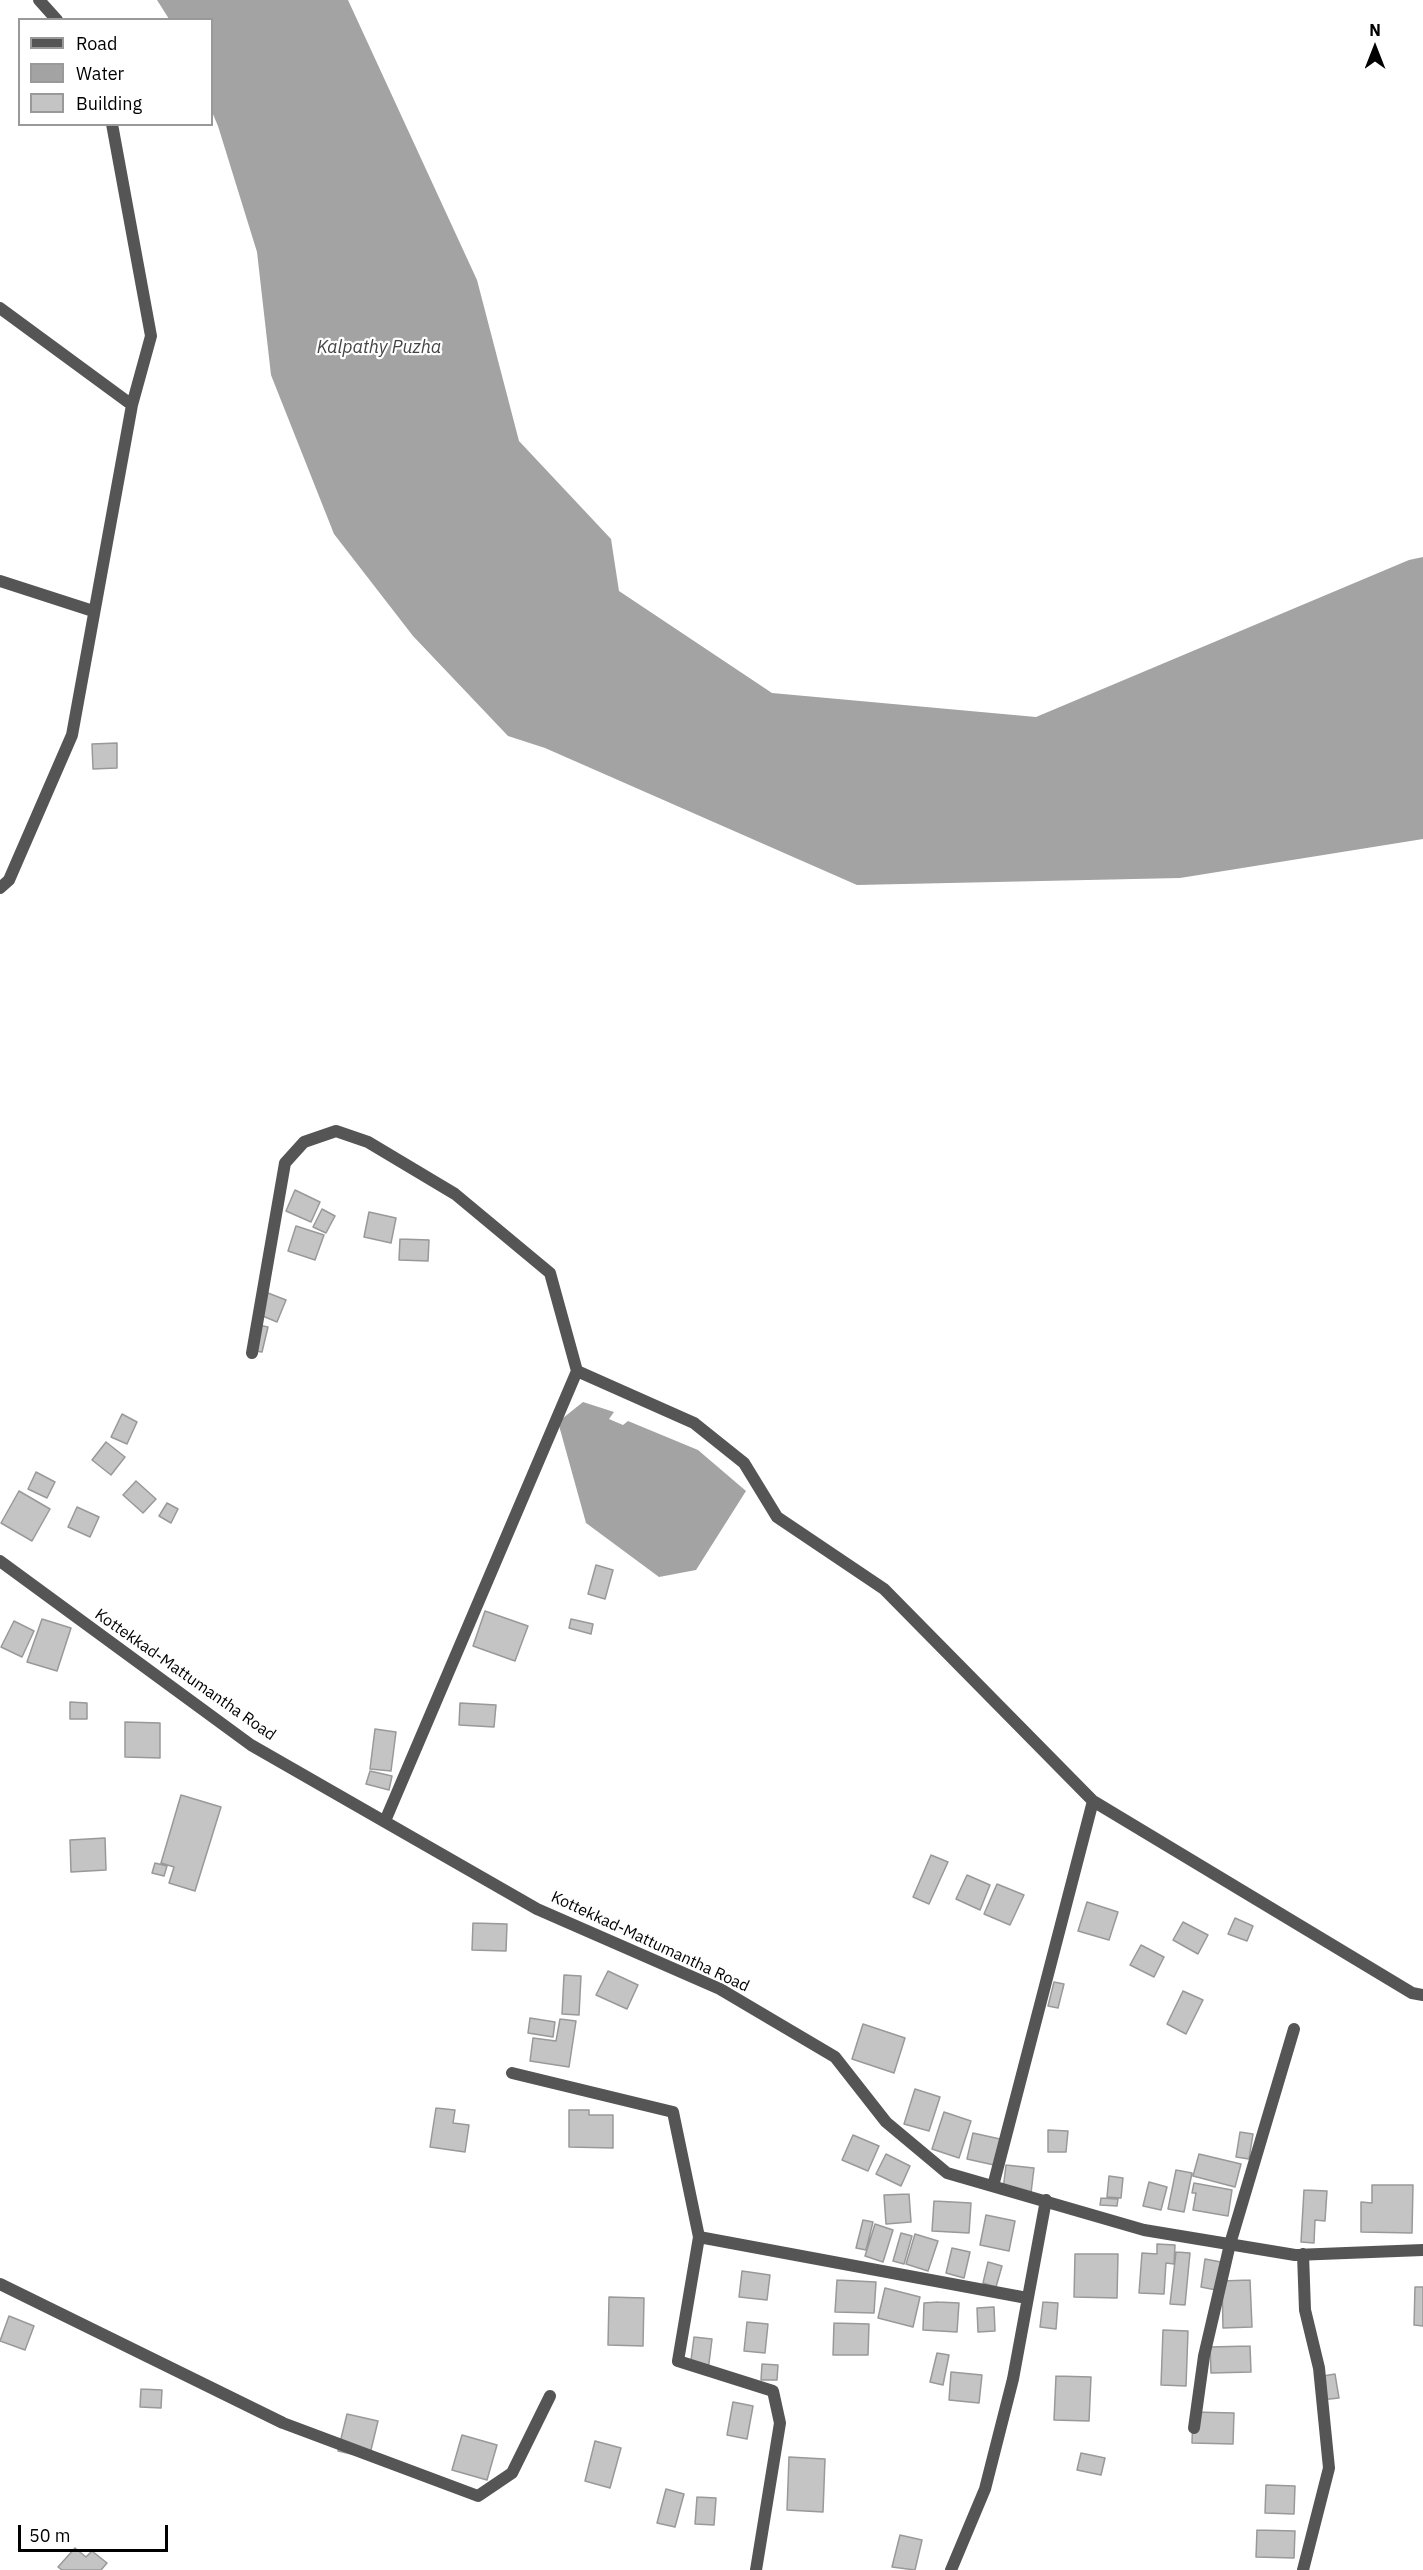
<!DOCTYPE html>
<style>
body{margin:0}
#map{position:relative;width:1423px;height:2570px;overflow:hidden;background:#fff;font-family:"IBM Plex Sans",sans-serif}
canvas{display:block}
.legend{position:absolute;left:18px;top:18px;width:195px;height:108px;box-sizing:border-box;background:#fff;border:2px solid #999;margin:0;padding:8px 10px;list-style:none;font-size:18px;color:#000}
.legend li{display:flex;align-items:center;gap:12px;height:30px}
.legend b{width:30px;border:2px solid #999}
.north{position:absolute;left:1345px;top:18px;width:60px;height:60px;-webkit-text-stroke:4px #fff;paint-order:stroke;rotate:0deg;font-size:16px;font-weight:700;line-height:24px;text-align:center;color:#000}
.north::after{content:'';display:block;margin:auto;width:21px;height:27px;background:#000;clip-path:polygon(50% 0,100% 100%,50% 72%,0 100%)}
.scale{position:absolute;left:18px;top:2525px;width:150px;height:27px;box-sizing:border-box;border:3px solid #000;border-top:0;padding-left:8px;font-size:18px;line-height:21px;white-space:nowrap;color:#000;-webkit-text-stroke:4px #fff;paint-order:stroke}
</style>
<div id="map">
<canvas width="1423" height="2570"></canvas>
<ul class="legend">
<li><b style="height:8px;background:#555"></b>Road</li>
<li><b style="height:16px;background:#a3a3a3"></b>Water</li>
<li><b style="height:16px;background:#c4c4c4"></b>Building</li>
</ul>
<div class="north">N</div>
<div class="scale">50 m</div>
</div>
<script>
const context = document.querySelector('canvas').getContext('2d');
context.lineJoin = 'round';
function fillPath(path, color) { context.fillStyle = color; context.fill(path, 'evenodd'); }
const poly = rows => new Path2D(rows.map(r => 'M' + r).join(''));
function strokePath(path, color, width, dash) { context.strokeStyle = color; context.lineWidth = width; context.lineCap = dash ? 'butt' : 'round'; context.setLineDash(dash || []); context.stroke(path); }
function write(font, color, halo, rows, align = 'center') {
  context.font = font + ' "IBM Plex Sans",sans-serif'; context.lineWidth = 4.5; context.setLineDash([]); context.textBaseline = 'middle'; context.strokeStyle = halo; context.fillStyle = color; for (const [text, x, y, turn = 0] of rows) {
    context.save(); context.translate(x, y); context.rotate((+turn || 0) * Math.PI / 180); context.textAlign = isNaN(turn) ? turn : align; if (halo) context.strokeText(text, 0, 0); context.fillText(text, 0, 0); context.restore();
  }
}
const water = poly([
 [157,0,348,0,477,280,519,441,611,539,619,591,772,693,1036,717,1409,560,1423,557,1423,839,1180,878,857,885,545,748,508,736,413,636,334,534,271,375,257,252,218,126,212,112,212,20,169,19],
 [583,1402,614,1412,609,1419,623,1425,628,1421,698,1450,746,1491,696,1570,659,1577,586,1523,558,1422]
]);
const building = poly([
 [117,743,117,768,93,769,92,744,117,743],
 [295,1190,320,1202,311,1222,286,1211,295,1190],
 [322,1209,335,1216,326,1233,313,1227,322,1209],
 [369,1212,396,1218,391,1243,364,1237,369,1212],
 [296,1226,324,1235,315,1260,288,1251,296,1226],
 [400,1239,429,1240,428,1261,399,1260,400,1239],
 [268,1293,286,1300,277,1322,258,1314,268,1293],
 [254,1324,268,1327,262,1352,249,1350,254,1324],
 [122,1414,137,1422,127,1444,111,1437,122,1414],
 [106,1442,125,1457,111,1475,92,1460,106,1442],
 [36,1472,55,1482,47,1498,28,1489,36,1472],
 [136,1481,156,1499,143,1513,123,1495,136,1481],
 [19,1491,50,1509,32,1541,1,1523,19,1491],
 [167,1503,178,1509,171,1523,159,1516,167,1503],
 [77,1507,99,1517,90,1537,68,1527,77,1507],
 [596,1565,613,1570,605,1599,588,1594,596,1565],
 [485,1611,528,1626,515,1661,473,1646,485,1611],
 [42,1619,71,1628,57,1671,27,1662,42,1619],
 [571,1619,593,1624,591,1634,569,1628,571,1619],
 [14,1621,34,1631,22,1657,1,1647,14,1621],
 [70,1702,87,1703,87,1719,70,1719,70,1702],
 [460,1703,496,1705,494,1727,459,1725,460,1703],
 [125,1722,160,1723,160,1758,125,1757,125,1722],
 [375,1729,396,1732,391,1771,370,1769,375,1729],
 [370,1771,392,1776,389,1790,366,1784,370,1771],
 [181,1795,221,1807,195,1891,169,1883,174,1867,161,1863,181,1795],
 [105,1838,106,1870,71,1872,70,1840,105,1838],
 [931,1855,948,1862,929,1904,913,1897,931,1855],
 [155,1863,167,1866,164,1876,152,1873,155,1863],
 [967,1875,990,1885,980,1910,956,1899,967,1875],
 [997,1884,1024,1895,1010,1925,984,1914,997,1884],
 [1087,1902,1118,1912,1109,1940,1078,1931,1087,1902],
 [1235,1918,1253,1926,1247,1941,1228,1934,1235,1918],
 [1183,1922,1208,1935,1198,1954,1173,1940,1183,1922],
 [473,1923,507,1924,506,1951,472,1950,473,1923],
 [1141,1945,1164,1957,1154,1977,1130,1965,1141,1945],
 [608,1971,638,1985,627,2009,596,1995,608,1971],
 [564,1975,581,1976,579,2015,562,2014,564,1975],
 [1054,1982,1064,1984,1058,2008,1048,2006,1054,1982],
 [1183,1991,1203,2000,1186,2034,1167,2024,1183,1991],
 [530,2018,555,2022,553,2037,528,2033,530,2018],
 [560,2019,576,2021,569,2067,530,2061,533,2038,556,2041,560,2019],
 [863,2024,905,2038,894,2073,852,2059,863,2024],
 [915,2089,940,2097,929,2131,904,2124,915,2089],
 [436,2108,455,2110,453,2123,469,2125,465,2152,430,2147,436,2108],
 [569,2110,589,2110,589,2115,613,2115,613,2148,569,2147,569,2110],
 [944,2112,971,2121,959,2158,932,2149,944,2112],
 [1048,2130,1068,2131,1066,2152,1048,2152,1048,2130],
 [1240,2132,1253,2134,1249,2159,1236,2157,1240,2132],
 [973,2133,1000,2139,994,2165,967,2159,973,2133],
 [853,2135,879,2146,868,2171,842,2160,853,2135],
 [886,2154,910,2166,901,2186,876,2174,886,2154],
 [1199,2154,1241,2164,1235,2187,1193,2176,1199,2154],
 [1006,2165,1034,2168,1031,2193,1003,2190,1006,2165],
 [1176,2170,1192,2173,1184,2212,1168,2209,1176,2170],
 [1109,2176,1123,2178,1121,2198,1107,2197,1109,2176],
 [1149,2182,1167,2187,1161,2210,1143,2206,1149,2182],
 [1194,2183,1232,2190,1228,2216,1193,2210,1196,2193,1192,2193,1194,2183],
 [1372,2185,1413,2185,1412,2233,1361,2232,1361,2202,1372,2203,1372,2185],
 [1304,2190,1327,2191,1325,2221,1315,2220,1314,2243,1301,2242,1304,2190],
 [909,2194,911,2222,886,2224,884,2195,909,2194],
 [1101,2198,1118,2199,1117,2206,1100,2205,1101,2198],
 [934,2201,971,2203,969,2233,932,2231,934,2201],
 [986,2215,1015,2221,1009,2251,980,2245,986,2215],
 [863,2220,873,2222,866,2250,856,2248,863,2220],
 [875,2224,893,2230,883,2262,865,2256,875,2224],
 [901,2233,912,2236,904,2264,893,2261,901,2233],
 [915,2234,938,2241,928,2271,906,2264,915,2234],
 [1157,2244,1175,2245,1174,2264,1166,2263,1164,2294,1139,2293,1142,2253,1157,2254,1157,2244],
 [952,2248,970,2252,964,2278,946,2273,952,2248],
 [1176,2252,1190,2253,1185,2305,1170,2304,1176,2252],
 [1075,2254,1118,2254,1117,2298,1074,2297,1075,2254],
 [1205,2259,1221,2262,1216,2290,1201,2287,1205,2259],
 [988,2262,1002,2266,996,2287,983,2283,988,2262],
 [742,2271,770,2275,767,2300,739,2297,742,2271],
 [837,2280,876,2282,874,2313,835,2312,837,2280],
 [1250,2280,1252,2327,1223,2328,1222,2281,1250,2280],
 [1415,2287,1423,2287,1423,2326,1414,2325,1415,2287],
 [885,2288,920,2297,913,2327,878,2318,885,2288],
 [609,2297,644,2298,643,2346,608,2345,609,2297],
 [938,2302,959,2303,957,2332,923,2330,924,2303,938,2302],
 [1043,2302,1058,2303,1056,2329,1040,2327,1043,2302],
 [994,2307,995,2331,978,2332,977,2308,994,2307],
 [9,2316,34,2326,25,2350,0,2341,9,2316],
 [747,2322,768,2324,765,2353,744,2351,747,2322],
 [834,2323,869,2324,868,2355,833,2355,834,2323],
 [1163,2330,1188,2331,1186,2386,1161,2385,1163,2330],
 [694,2337,712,2339,708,2371,690,2368,694,2337],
 [1250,2346,1251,2372,1211,2373,1210,2347,1250,2346],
 [937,2353,949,2355,943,2385,930,2382,937,2353],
 [762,2364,778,2365,777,2380,761,2380,762,2364],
 [951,2372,982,2375,979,2403,949,2400,951,2372],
 [1335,2374,1339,2398,1320,2400,1317,2377,1335,2374],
 [1056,2376,1091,2377,1089,2421,1054,2420,1056,2376],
 [141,2389,162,2390,161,2408,140,2407,141,2389],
 [733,2402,753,2406,747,2439,727,2435,733,2402],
 [1193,2412,1234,2413,1233,2444,1192,2443,1193,2412],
 [347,2414,378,2421,369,2458,338,2451,347,2414],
 [462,2435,497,2445,487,2480,452,2470,462,2435],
 [595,2441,621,2448,610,2488,585,2481,595,2441],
 [1081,2453,1105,2458,1101,2475,1077,2470,1081,2453],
 [789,2457,825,2459,823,2512,787,2510,789,2457],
 [1266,2485,1295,2486,1294,2514,1265,2513,1266,2485],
 [666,2489,684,2494,675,2527,657,2523,666,2489],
 [697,2497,716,2498,714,2525,695,2524,697,2497],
 [1257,2530,1295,2531,1294,2558,1256,2557,1257,2530],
 [900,2535,922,2540,915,2570,892,2567,900,2535],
 [75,2548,86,2557,92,2551,107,2563,101,2570,62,2570,58,2567,75,2548]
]);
const street = poly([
 [39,0,57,20],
 [0,308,132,405],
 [0,581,93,611],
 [0,888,9,880,72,735,132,405,151,336,112,124],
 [252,1353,285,1163,304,1142,336,1131,368,1142,455,1194,550,1273,577,1371,385,1821],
 [577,1371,694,1423,744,1463,777,1517,884,1589,1093,1801,1412,1993,1423,1995],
 [0,1561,251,1745,537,1909,720,1989,835,2057,886,2122,947,2173,1144,2230,1295,2255,1423,2250],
 [512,2073,673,2112,699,2237,678,2361,773,2391,780,2423,756,2570],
 [993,2186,1093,1801],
 [699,2237,1027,2298],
 [0,2284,283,2423,478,2496,512,2473,550,2396],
 [1194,2428,1204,2356,1230,2244,1294,2029],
 [951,2570,985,2489,1013,2379,1046,2200],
 [1303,2570,1329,2468,1319,2368,1305,2310,1303,2254]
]);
const streetNames = [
 ["Kottekkad-Mattumantha Road",185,1675,35],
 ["Kottekkad-Mattumantha Road",650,1942,25]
];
const waterNames = [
 ["Kalpathy Puzha",379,348]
];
fillPath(water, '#a3a3a3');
fillPath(building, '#c4c4c4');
strokePath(building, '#999', 1.5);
strokePath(street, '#555', 12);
write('16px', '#000', '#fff', streetNames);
write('italic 18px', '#444', '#fff', waterNames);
</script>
